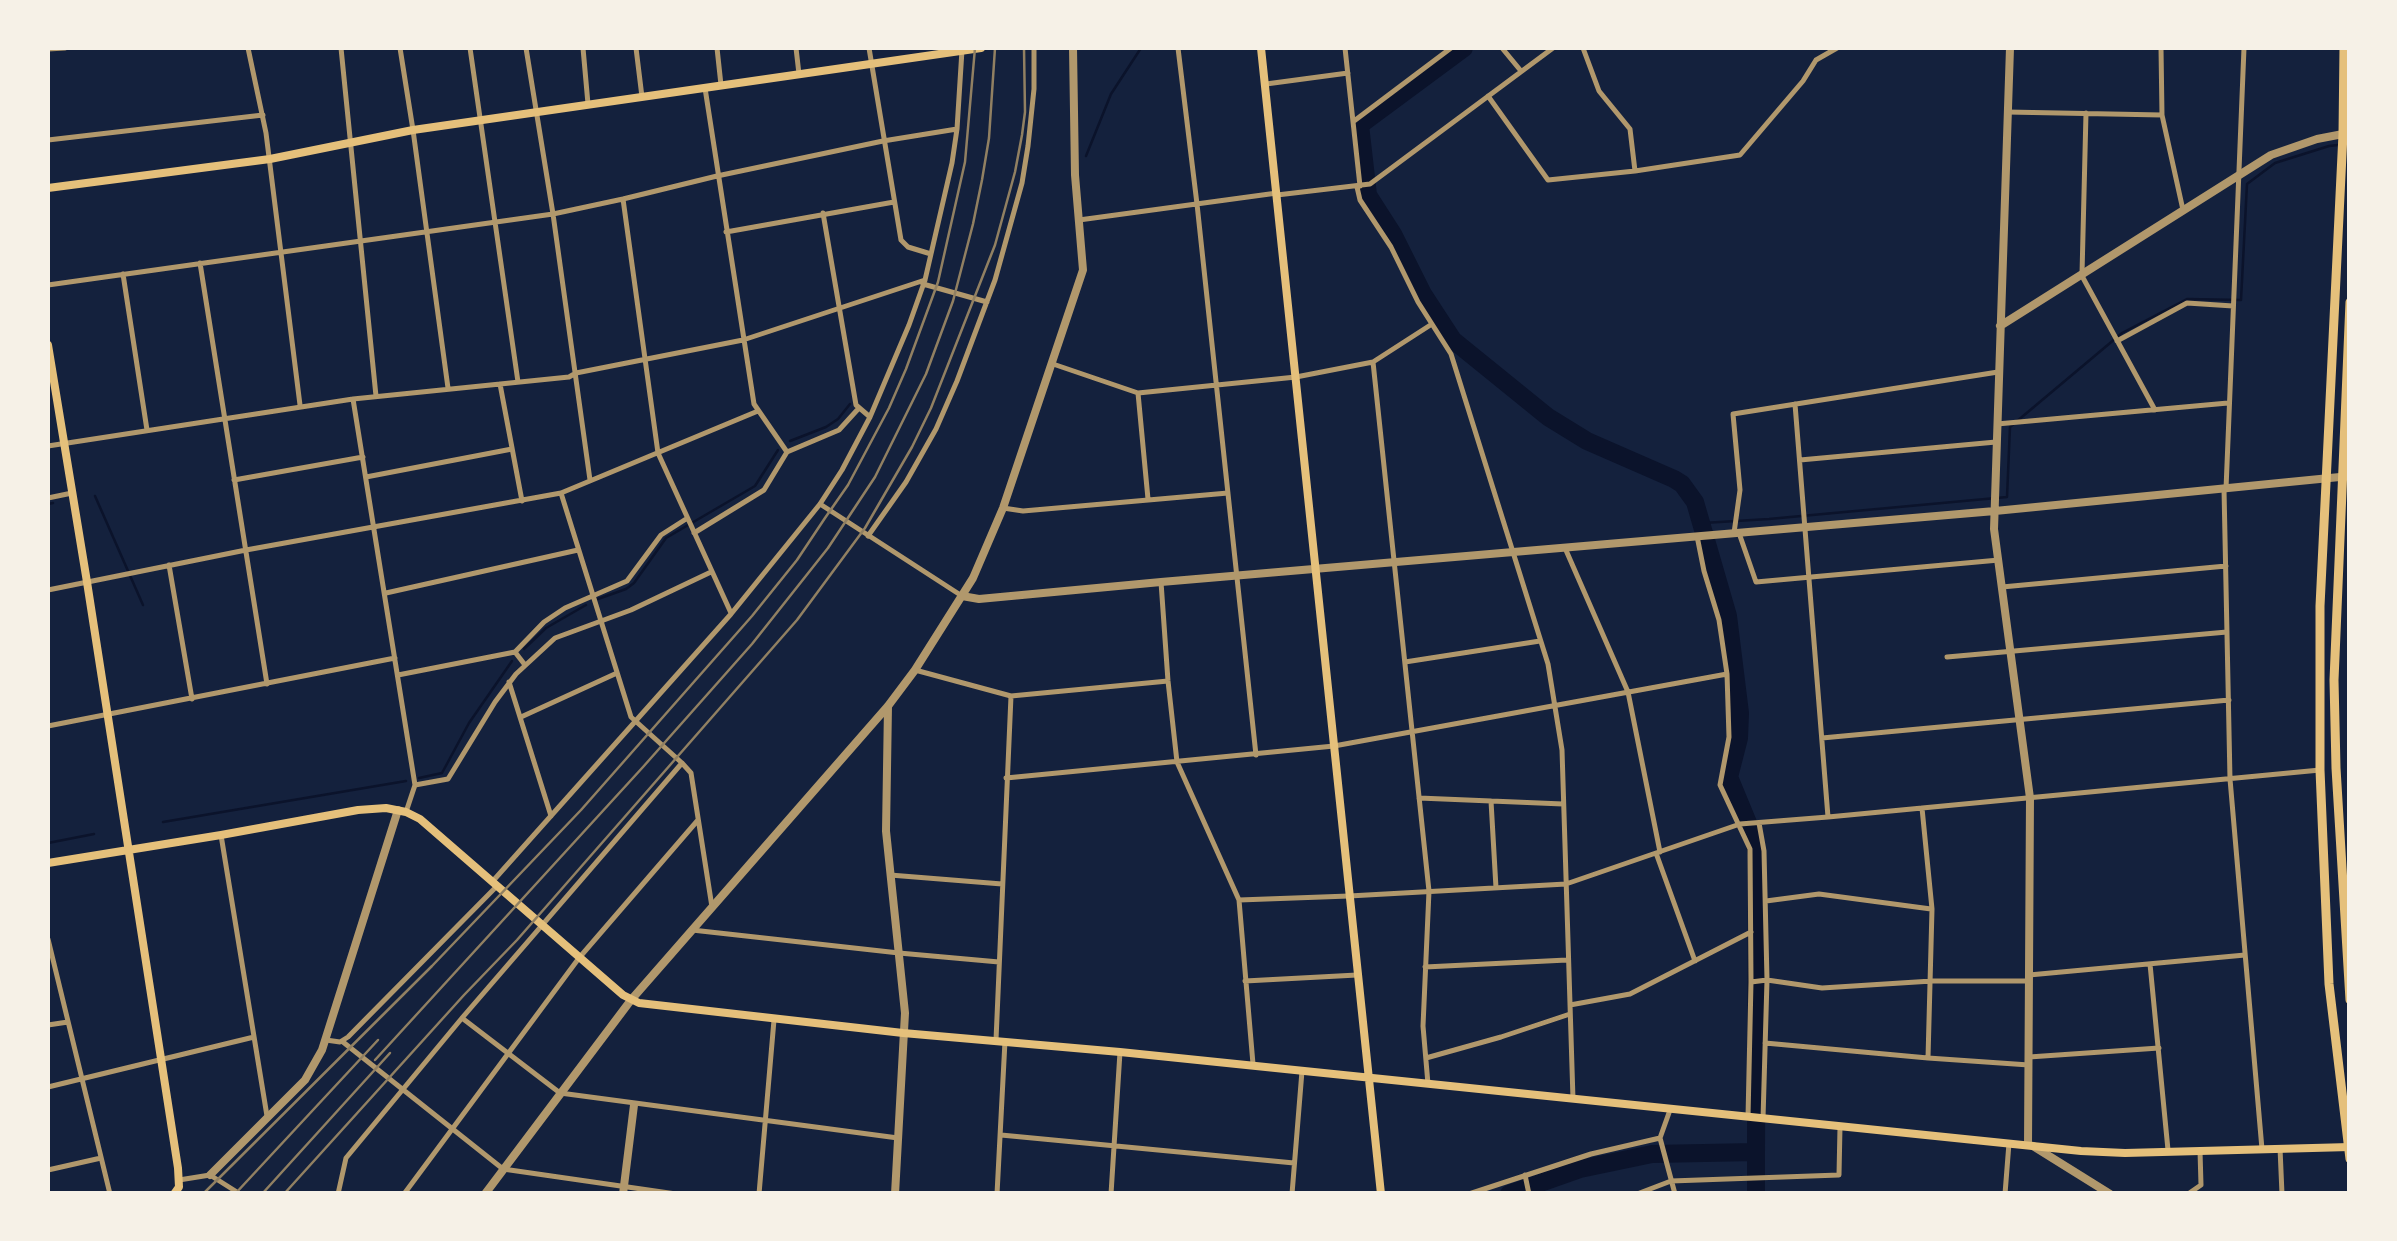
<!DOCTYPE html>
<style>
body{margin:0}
#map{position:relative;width:2397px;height:1241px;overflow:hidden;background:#14213d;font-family:"Open Sans",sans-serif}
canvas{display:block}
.frame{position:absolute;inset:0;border:50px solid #f6f1e7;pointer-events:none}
</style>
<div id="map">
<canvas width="2397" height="1241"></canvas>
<div class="frame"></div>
</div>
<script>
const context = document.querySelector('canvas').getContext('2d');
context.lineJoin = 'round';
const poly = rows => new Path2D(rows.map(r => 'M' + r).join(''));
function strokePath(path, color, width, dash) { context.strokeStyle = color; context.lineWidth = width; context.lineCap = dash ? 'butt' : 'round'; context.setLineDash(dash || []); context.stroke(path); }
const stream = poly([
 [1086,156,1111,94,1141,48],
 [790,441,826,427,838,419,850,404],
 [95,496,143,605],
 [48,504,53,503],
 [1703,523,1769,519,2007,497,2010,427,2122,333,2187,299,2241,300,2247,184,2275,163,2329,146,2338,145],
 [598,599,626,589,634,583,666,538,755,486,778,450],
 [524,649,546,628,586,605],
 [419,778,442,773,469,723,512,661],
 [163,822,406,781],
 [48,843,94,834]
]);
const river = poly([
 [1464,48,1360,125,1368,195,1393,234,1423,294,1453,340,1548,417,1587,441,1674,479,1682,484,1695,502,1728,616,1740,713,1739,738,1729,777,1753,835,1757,854,1756,1152,1652,1154,1580,1169,1509,1194],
 [1756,1194,1756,1152]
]);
const minor = poly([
 [248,48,266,133,300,405],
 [341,48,376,396],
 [400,48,413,130,448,388],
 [470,48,518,382],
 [526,48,553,214,590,480],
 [583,48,588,104],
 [636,48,642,97],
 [717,48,721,85],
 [796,48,799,74],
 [869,48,901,240,908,247,931,254],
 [1178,48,1197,204,1256,755],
 [1345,48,1360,186],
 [1502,48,1521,71],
 [1583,48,1599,91,1630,129,1635,171],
 [2161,48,2162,115,2183,210],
 [48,49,65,48],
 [1266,84,1348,73],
 [705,88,754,404,787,452,839,430,859,408],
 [1488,96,1548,180,1635,171,1740,155,1803,81,1816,60,1837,48],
 [2007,112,2162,115],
 [1354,121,1451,48],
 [48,140,263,115],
 [1357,187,1360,200,1391,247,1418,302,1451,354,1548,664,1562,750,1573,1099],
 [1277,195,1370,184,1553,48],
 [623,199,658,453,731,613],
 [823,213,856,405,870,417],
 [1079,220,1277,193],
 [726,232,894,202],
 [200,263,267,684],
 [123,274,147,430],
 [2082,274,2086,113],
 [2082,276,2155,410],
 [923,284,987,302],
 [48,285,553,214,623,199,717,176,883,141,957,129],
 [2117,341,2187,303,2233,306],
 [1373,362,1429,891,1423,1026,1428,1084],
 [1053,364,1138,393,1296,377,1373,362,1432,324],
 [500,384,522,501],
 [1138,393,1148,499],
 [353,399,415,785,406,812],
 [1795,404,1828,817],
 [1997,424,2228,403],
 [48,446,353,399,569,377,576,373,743,340,925,280],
 [1800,460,1996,442],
 [366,477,512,449],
 [234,480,363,457],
 [2224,489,2230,779,2262,1149],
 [2226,489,2244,48],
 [561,493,631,717,682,763],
 [48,498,72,493],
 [820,504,962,596],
 [1003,508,1023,511,1228,493],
 [694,533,764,490,787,452],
 [1734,533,1740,490,1733,414,1998,372],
 [1739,533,1756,582,1999,560],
 [868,536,906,482,936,429,957,381,995,280,1022,183,1028,146,1034,89,1034,48],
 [1697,536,1704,571,1719,620,1727,674,1729,737,1720,785,1750,849,1751,982,1748,1117],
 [1565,548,1628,692,1660,852],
 [169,565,192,699],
 [1161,582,1168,681,1177,762,1239,900,1253,1064],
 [2002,587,2226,566],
 [48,590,246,550,561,493,758,411],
 [386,593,578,550],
 [515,652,544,622,565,608,627,581,661,535,686,519],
 [1947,657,2227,632],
 [1405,662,1540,641],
 [915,670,1011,696,1168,681],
 [398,675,515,652,525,665],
 [509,682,551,816],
 [521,717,617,673],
 [48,726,395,658],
 [1822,738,2229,700],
 [1006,778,1334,746,1727,674],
 [415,785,448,779,495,702,516,674,555,638,631,610,711,572],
 [1419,798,1563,804],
 [1491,801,1496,888],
 [1922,808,1932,909,1928,1058],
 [1759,823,1764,851,1767,980,1763,1119],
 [221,835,267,1116],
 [1656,853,1695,961],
 [890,875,1002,884],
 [492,882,731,614,820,504,842,470,870,417,909,325,925,280,952,163,957,129,962,50],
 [1239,900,1349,896,1566,884,1740,824,1828,817,2320,770],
 [1766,901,1819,894,1931,909],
 [692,930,899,953,999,962],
 [48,939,110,1194],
 [2150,964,2168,1150],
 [1425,967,1567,960],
 [2029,975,2245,955],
 [1245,981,1357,975],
 [1751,982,1767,980,1822,988,1932,981,2029,981],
 [1570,1005,1630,994,1751,932],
 [462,1018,560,1093,898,1138],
 [48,1025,68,1022],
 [326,1040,340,1042,348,1037,497,886],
 [996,1040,1011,696],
 [343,1042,503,1169,676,1194],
 [1765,1043,1928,1058,2029,1065],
 [2029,1057,2159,1048],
 [1426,1058,1501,1037,1570,1014],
 [48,1087,254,1037],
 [1670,1110,1660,1138,1675,1194],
 [1001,1135,1294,1163],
 [2280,1148,2282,1194],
 [48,1170,101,1158],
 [1525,1175,1529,1194],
 [179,1180,210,1175,240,1194],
 [338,1194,346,1158,462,1018,682,763,691,773,712,907],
 [404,1194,579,958,698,820],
 [759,1194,774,1020],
 [997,1194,1005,1041],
 [1111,1194,1120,1052],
 [1292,1194,1302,1071],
 [1469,1194,1591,1154,1660,1138],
 [1637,1194,1671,1181,1839,1175,1840,1127],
 [2005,1194,2009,1143],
 [2188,1194,2201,1185,2200,1151]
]);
const tertiary = poly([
 [2010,48,1994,529,2030,798,2028,1145],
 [2000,326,2271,155,2317,139,2343,134],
 [962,596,979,599,1161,582,1995,511,2350,476],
 [888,706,886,831,905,1013,895,1194],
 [2033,1146,2110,1194],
 [210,1175,305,1080,322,1050,398,810],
 [485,1194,631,1000,888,706,915,670,973,578,1003,508,1083,270,1075,175,1073,48],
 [623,1194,634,1105]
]);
const secondary = poly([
 [1261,48,1381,1194],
 [48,188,270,159,413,130,981,48],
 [48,345,87,582,178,1168,179,1187,174,1194],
 [48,863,221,835,358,810,386,808,406,812,420,819,623,995,639,1003,903,1033,1120,1052,2081,1151,2125,1153,2350,1147]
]);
const trunk = poly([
 [2344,48,2343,134,2320,606,2320,770,2329,984,2350,1159],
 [2350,302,2334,680,2336,768,2350,1000]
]);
const rail = poly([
 [375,1060,643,767,752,644,828,548,875,477,926,374,953,301,973,224,982,180,989,138,995,48],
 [203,1194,432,966,581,810,752,616,797,560,825,518,848,485,889,408,906,369,938,282,965,162,975,48],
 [235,1194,378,1040],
 [262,1194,390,1053],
 [284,1194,464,995,517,940,797,620,865,528,912,447,931,408,995,245,1015,172,1022,135,1025,112,1024,48]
]);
strokePath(stream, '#0b132b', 2.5);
strokePath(river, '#0b132b', 18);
strokePath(minor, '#b1986c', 5);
strokePath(tertiary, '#b1986c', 8);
strokePath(secondary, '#e5c07b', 8);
strokePath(trunk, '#e5c07b', 9);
strokePath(rail, '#918062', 2.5);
</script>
